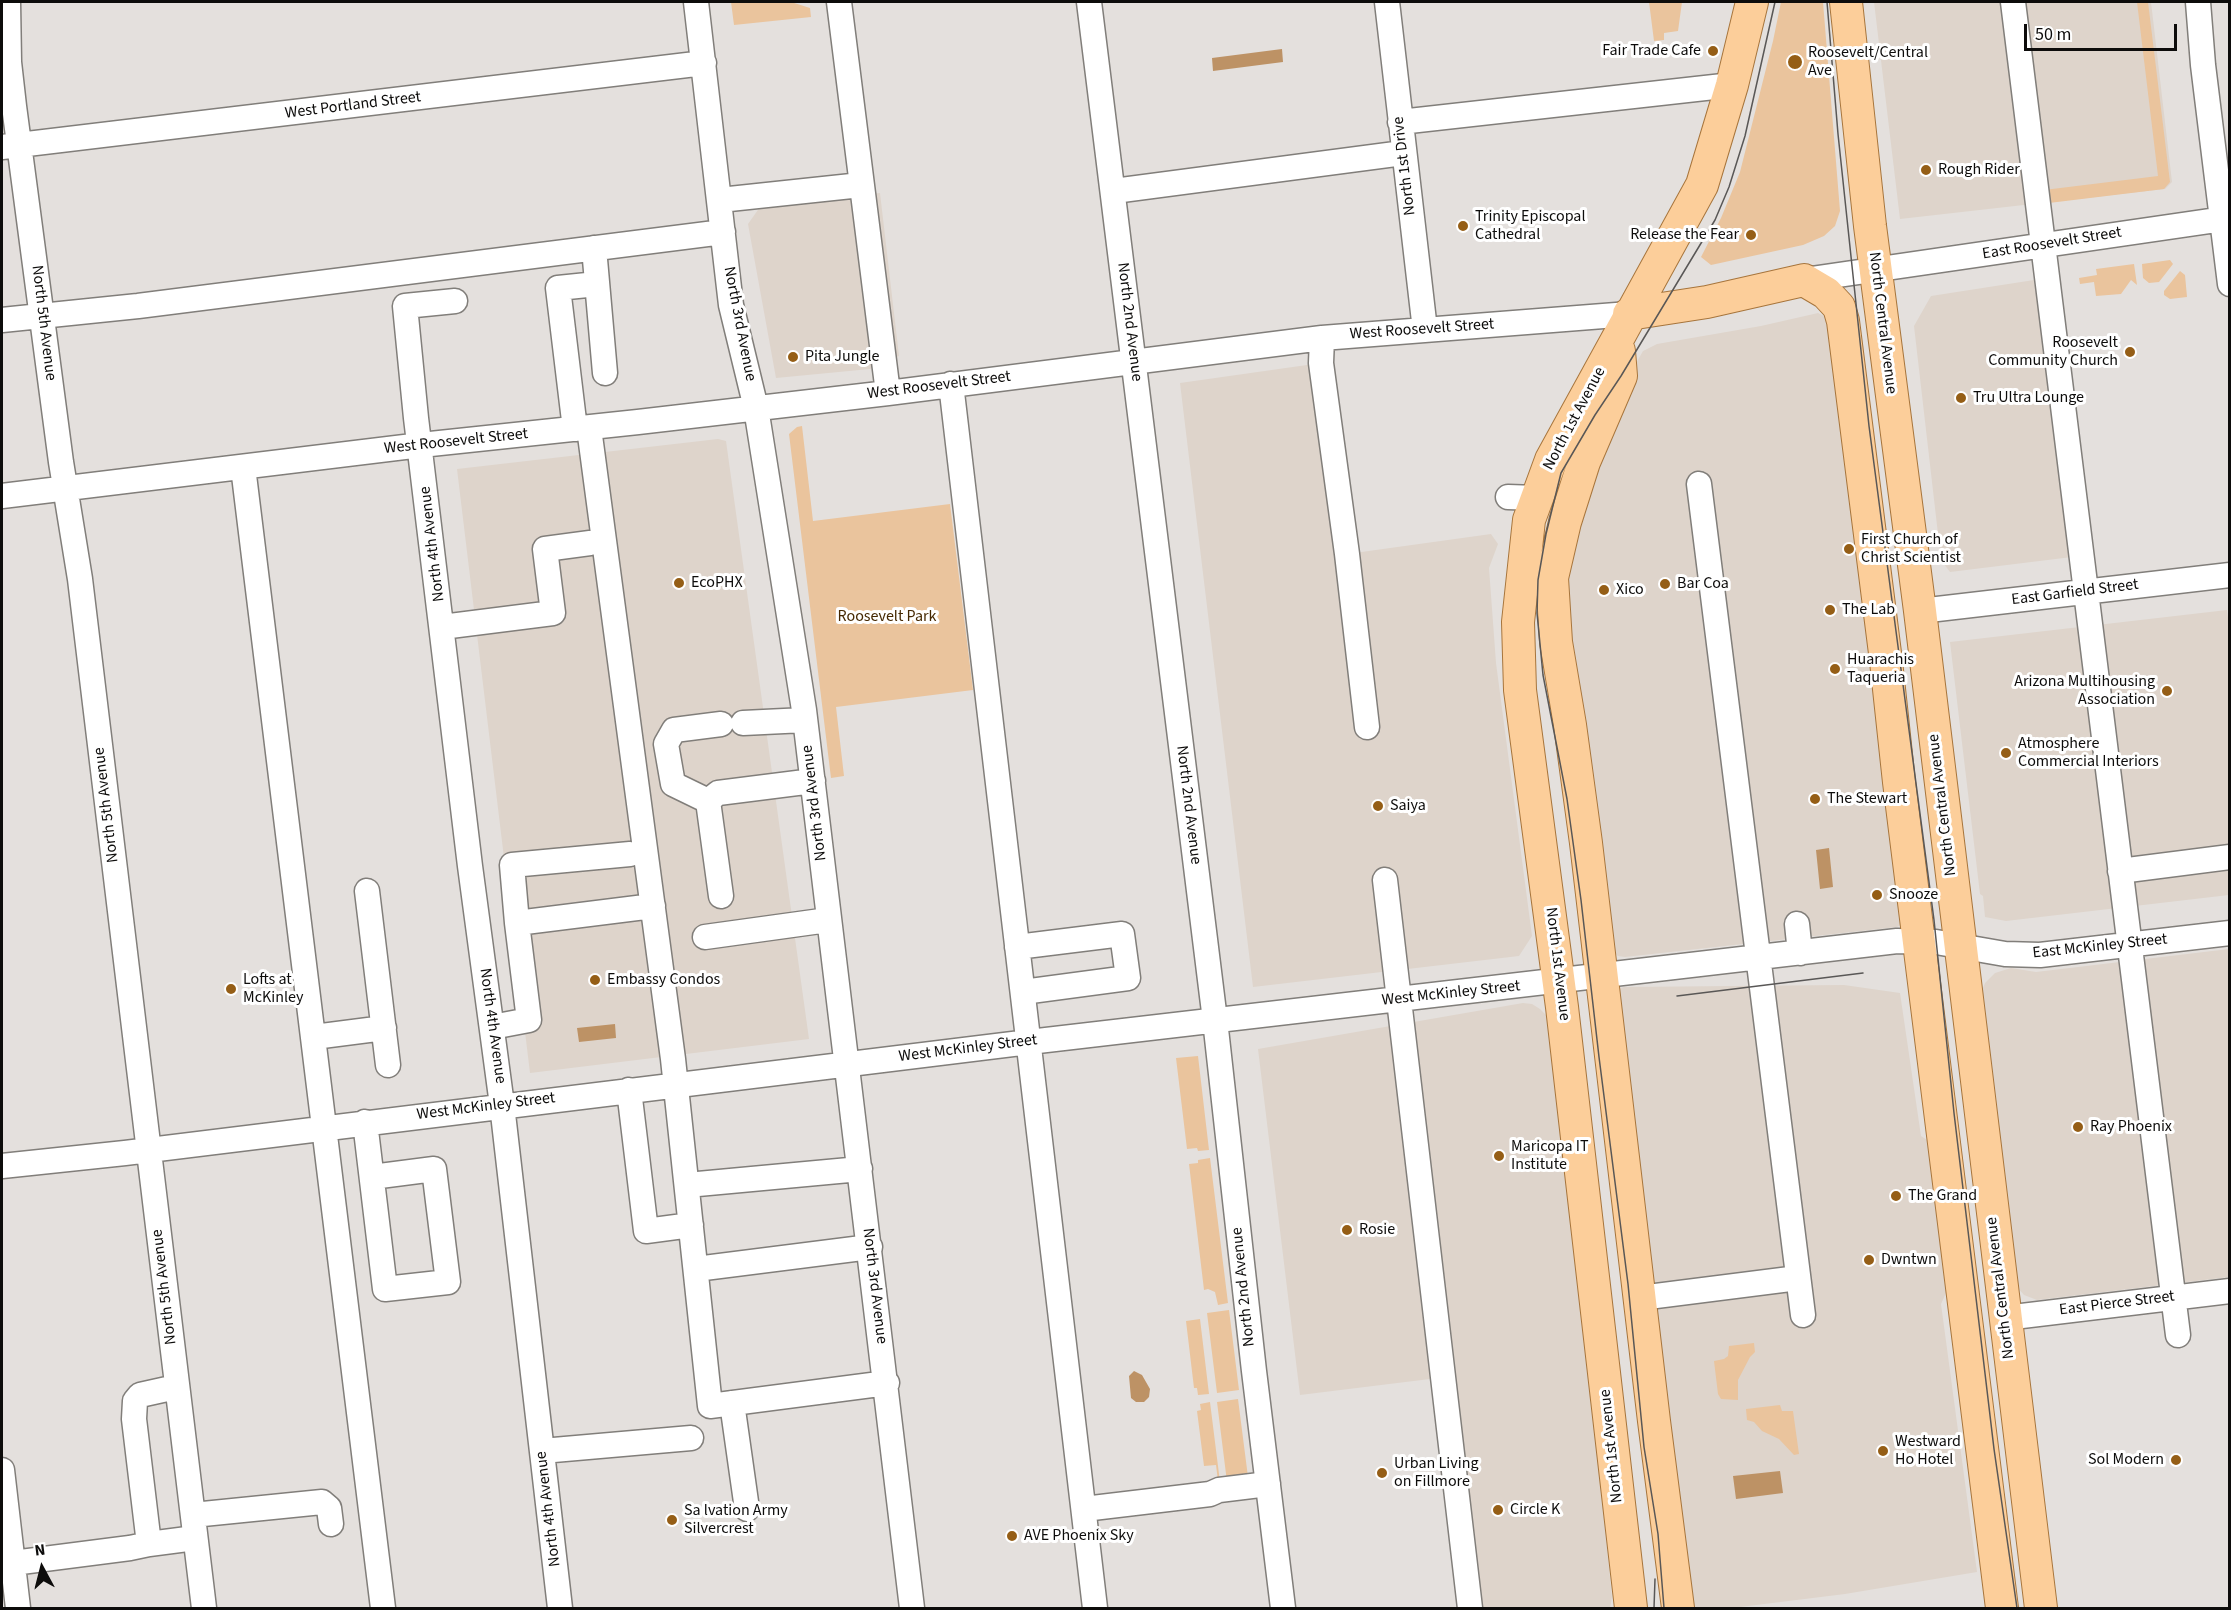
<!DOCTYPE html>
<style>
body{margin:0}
#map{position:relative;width:2231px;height:1610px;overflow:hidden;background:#e4e0dd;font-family:"Source Sans 3",sans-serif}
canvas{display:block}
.frame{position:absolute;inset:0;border:3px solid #0d0c0b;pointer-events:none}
.north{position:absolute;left:12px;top:1538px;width:60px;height:60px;-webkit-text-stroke:4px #fff;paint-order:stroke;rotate:353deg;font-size:16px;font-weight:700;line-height:24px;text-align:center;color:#0d0c0b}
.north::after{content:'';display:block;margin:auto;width:21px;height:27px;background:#0d0c0b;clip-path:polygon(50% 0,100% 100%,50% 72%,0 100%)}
.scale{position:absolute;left:2024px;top:24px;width:153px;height:27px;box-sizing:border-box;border:3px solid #0d0c0b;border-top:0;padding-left:8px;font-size:18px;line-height:21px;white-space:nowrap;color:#0d0c0b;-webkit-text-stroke:4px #fff;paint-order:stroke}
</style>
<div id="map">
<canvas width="2231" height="1610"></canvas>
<div class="frame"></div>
<div class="north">N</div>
<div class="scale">50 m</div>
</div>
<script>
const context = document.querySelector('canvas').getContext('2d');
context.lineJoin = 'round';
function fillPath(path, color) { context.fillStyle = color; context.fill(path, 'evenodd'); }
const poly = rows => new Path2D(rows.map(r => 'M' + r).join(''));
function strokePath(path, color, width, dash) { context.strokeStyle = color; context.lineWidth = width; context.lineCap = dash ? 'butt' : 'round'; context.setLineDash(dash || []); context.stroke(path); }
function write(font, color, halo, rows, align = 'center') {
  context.font = font + ' "Source Sans 3",sans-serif'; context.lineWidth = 6; context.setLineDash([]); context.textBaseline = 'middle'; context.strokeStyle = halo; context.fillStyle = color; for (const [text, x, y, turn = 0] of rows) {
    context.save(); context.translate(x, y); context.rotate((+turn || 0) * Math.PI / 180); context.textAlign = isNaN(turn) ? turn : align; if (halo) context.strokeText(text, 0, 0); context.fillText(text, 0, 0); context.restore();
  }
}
const built = poly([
 [1874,2,2151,2,2172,182,2165,189,1900,219],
 [880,193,899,356,870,369,776,378,748,224,760,207],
 [2034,280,2072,557,1950,572,1941,560,1914,326,1931,296],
 [1818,313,1830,319,1905,923,1897,927,1625,957,1618,956,1614,953,1563,576,1625,383,1643,351,1657,344,1761,326],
 [1321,363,1347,554,1491,534,1498,544,1489,568,1496,663,1532,936,1519,956,1253,987,1180,383],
 [718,439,726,441,809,1039,530,1073,457,469],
 [2227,610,2230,633,2229,895,2006,921,1985,917,1983,896,1980,894,1950,642],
 [2229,949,2229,1277,2037,1300,2024,1295,2016,1286,1981,993,1985,983,1995,973,2011,968,2036,972],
 [1844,985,1900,993,1921,1136,1927,1140,1946,1293,1941,1304,1977,1572,1845,1594,1732,1608,1694,1608,1612,999,1619,989,1624,987],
 [1523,1003,1532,1004,1540,1009,1547,1016,1584,1317,1612,1597,1610,1608,1462,1608,1438,1378,1300,1395,1258,1049]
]);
const green = poly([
 [731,2,791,2,810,8,811,17,734,25],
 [1649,2,1682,2,1678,31,1664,33,1664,40,1654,41],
 [1781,2,1823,2,1840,211,1835,226,1824,236,1803,245,1711,265,1701,257,1721,218,1740,172,1773,41],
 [2137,2,2148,2,2170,182,2164,189,2049,203,2044,190,2158,176],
 [2170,260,2173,264,2159,282,2149,283,2143,278,2142,264],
 [2134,264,2137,285,2131,280,2121,294,2096,296,2094,282,2080,284,2079,278,2097,275,2096,269],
 [2180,271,2185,275,2187,297,2170,299,2164,295,2164,291],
 [802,426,813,521,950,504,973,690,836,707,844,776,831,778,789,434,797,427],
 [1198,1056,1209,1150,1198,1151,1197,1148,1187,1149,1176,1058],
 [1210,1158,1228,1303,1218,1305,1215,1292,1208,1289,1204,1290,1189,1164,1198,1163,1198,1160],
 [1229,1310,1239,1390,1217,1393,1207,1313],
 [1200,1319,1209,1394,1198,1395,1197,1388,1194,1388,1186,1321],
 [1754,1343,1755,1352,1750,1357,1738,1380,1738,1400,1721,1399,1718,1394,1714,1361,1724,1359,1728,1356,1729,1346],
 [1238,1399,1248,1477,1227,1482,1217,1402],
 [1210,1402,1220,1482,1218,1481,1216,1465,1204,1466,1197,1411,1201,1410,1200,1404],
 [1780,1405,1782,1411,1793,1411,1799,1454,1794,1455,1779,1439,1762,1431,1754,1422,1747,1420,1746,1409]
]);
const water = poly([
 [1282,49,1283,62,1213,71,1212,58],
 [1829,848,1833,887,1820,889,1816,850],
 [615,1024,616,1038,579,1042,577,1028],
 [1134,1371,1142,1375,1150,1389,1149,1397,1144,1402,1136,1402,1131,1398,1129,1376],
 [1780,1471,1783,1493,1736,1499,1733,1476]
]);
const minor = poly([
 [8,2,9,62,14,106,61,462,80,579,204,1608],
 [696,2,731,305,756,408,804,710,912,1608],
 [839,2,888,393],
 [1089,2,1215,1020,1254,1371,1283,1608],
 [1387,2,1425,330],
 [2013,2,2178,1335],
 [2198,2,2203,65,2230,284],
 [1400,122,1732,85],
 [2,147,704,63],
 [1114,191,1403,153],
 [720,200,861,185],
 [594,248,605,373],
 [1804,280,2230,218],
 [455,301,405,306,416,418,470,866,502,1105,560,1608],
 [2,320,138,306,723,232],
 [1322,338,1321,363,1347,554,1367,727],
 [951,384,1095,1608],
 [589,428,673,1059,710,1406,887,1383],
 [575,429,558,288,597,284],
 [243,467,383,1608],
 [1699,484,1803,1315],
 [2,496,421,445,638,422,888,393,1322,338,1629,314],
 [1508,497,1537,498],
 [1920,611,2230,575],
 [442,627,553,613,545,549,590,543],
 [743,723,805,720],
 [708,801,673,784,666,744,674,730,721,724],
 [2120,871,2230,857],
 [1385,880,1470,1608],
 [367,891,388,1065],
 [721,896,708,801,718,793,813,781],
 [517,923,512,865,630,854],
 [1797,924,1800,953],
 [705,937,828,920],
 [1017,947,1122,934,1128,978,1023,992],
 [492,1027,529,1020,517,923,653,906],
 [314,1037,384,1028],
 [629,1090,646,1231,691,1225],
 [365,1122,385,1289,448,1282,434,1169,372,1177],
 [2,1166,125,1153,1029,1042,1897,941,1936,942,2005,954,2040,955,2230,933],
 [687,1185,860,1169],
 [696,1269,870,1247],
 [1640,1298,1798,1278],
 [2005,1318,2230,1291],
 [176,1387,140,1395,135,1401,134,1419,149,1544,195,1538],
 [732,1403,747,1509],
 [542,1451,691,1438],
 [2,1470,18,1608],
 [1084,1509,1210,1494,1219,1490,1268,1484],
 [193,1515,322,1502,329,1508,331,1524],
 [13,1563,130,1548,149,1544]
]);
const major = poly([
 [1846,2,1870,226,1920,611,2041,1608],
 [1629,314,1707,302,1804,280,1826,293,1839,307,1843,321,1886,661,1899,782,2002,1608],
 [1619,351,1621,376,1584,462,1565,522,1552,578,1556,642,1570,725,1586,843,1654,1421,1678,1608],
 [1631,1608,1562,1007,1520,690,1518,622,1529,520,1551,460,1702,185,1732,85,1752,2]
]);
const tram = poly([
 [1827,2,1838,134,1869,426,1934,920,1954,1113,1994,1449,2017,1608],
 [1677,996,1863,973],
 [1654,1608,1655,1579],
 [1664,1608,1658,1534,1644,1447,1628,1284,1599,1057,1581,900,1567,799,1543,675,1537,613,1538,580,1546,534,1561,473,1595,415,1621,376,1715,220,1729,187,1745,136,1775,2]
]);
const markers = [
 [1713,51,6,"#955e16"],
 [1795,62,8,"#955e16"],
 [1926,170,6,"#955e16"],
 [1463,226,6,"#955e16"],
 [1751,235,6,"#955e16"],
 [2130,352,6,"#955e16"],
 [793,357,6,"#955e16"],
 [1961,398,6,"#955e16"],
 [1849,549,6,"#955e16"],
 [679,583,6,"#955e16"],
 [1665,584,6,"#955e16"],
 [1604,590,6,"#955e16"],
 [1830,610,6,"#955e16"],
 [1835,669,6,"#955e16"],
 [2167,691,6,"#955e16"],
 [2006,753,6,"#955e16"],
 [1815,799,6,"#955e16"],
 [1378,806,6,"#955e16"],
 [1877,895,6,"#955e16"],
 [595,980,6,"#955e16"],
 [231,989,6,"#955e16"],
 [2078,1127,6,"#955e16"],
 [1499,1156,6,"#955e16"],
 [1896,1196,6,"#955e16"],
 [1347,1230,6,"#955e16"],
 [1869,1260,6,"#955e16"],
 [1883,1451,6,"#955e16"],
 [2176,1460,6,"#955e16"],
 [1382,1473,6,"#955e16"],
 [1498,1510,6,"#955e16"],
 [672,1520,6,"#955e16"],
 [1012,1536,6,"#955e16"]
];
const poiNames = [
 ["Fair Trade Cafe",1701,51,"right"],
 ["Roosevelt/Central",1808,53],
 ["Ave",1808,71],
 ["Rough Rider",1938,170],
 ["Trinity Episcopal",1475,217],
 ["Cathedral",1475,235],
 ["Release the Fear",1739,235,"right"],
 ["Roosevelt",2118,343,"right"],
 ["Community Church",2118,361,"right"],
 ["Pita Jungle",805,357],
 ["Tru Ultra Lounge",1973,398],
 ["First Church of",1861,540],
 ["Christ Scientist",1861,558],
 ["EcoPHX",691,583],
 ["Bar Coa",1677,584],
 ["Xico",1616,590],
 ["The Lab",1842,610],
 ["Huarachis",1847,660],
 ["Taqueria",1847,678],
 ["Arizona Multihousing",2155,682,"right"],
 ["Association",2155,700,"right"],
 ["Atmosphere",2018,744],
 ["Commercial Interiors",2018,762],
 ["The Stewart",1827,799],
 ["Saiya",1390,806],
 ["Snooze",1889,895],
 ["Lofts at",243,980],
 ["McKinley",243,998],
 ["Embassy Condos",607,980],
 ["Ray Phoenix",2090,1127],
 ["Maricopa IT",1511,1147],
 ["Institute",1511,1165],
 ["The Grand",1908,1196],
 ["Rosie",1359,1230],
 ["Dwntwn",1881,1260],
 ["Westward",1895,1442],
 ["Ho Hotel",1895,1460],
 ["Sol Modern",2164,1460,"right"],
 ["Urban Living",1394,1464],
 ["on Fillmore",1394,1482],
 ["Circle K",1510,1510],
 ["Sa lvation Army",684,1511],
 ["Silvercrest",684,1529],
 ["AVE Phoenix Sky",1024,1536]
];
const streetNames = [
 ["West Portland Street",353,106,-7],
 ["North 1st Drive",1405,166,-97],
 ["East Roosevelt Street",2052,244,-9],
 ["North 2nd Avenue",1129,322,83],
 ["North 5th Avenue",43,323,83],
 ["North Central Avenue",1882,323,83],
 ["North 3rd Avenue",739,324,79],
 ["West Roosevelt Street",1422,330,-4],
 ["West Roosevelt Street",939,386,-7],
 ["North 1st Avenue",1575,419,-62],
 ["West Roosevelt Street",456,442,-6],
 ["North 4th Avenue",433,544,-97],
 ["East Garfield Street",2075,593,-7],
 ["North 3rd Avenue",815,803,-97],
 ["North 5th Avenue",107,805,-97],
 ["North 2nd Avenue",1188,805,83],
 ["North Central Avenue",1943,805,-97],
 ["East McKinley Street",2100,947,-6],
 ["North 1st Avenue",1557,964,83],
 ["West McKinley Street",1451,994,-6],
 ["North 4th Avenue",492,1026,82],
 ["West McKinley Street",968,1049,-7],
 ["West McKinley Street",486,1107,-7],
 ["North 3rd Avenue",874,1286,83],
 ["North 5th Avenue",165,1287,-97],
 ["North 2nd Avenue",1244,1287,-96],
 ["North Central Avenue",2001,1288,-97],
 ["East Pierce Street",2117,1304,-7],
 ["North 1st Avenue",1612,1446,-96],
 ["North 4th Avenue",549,1509,-97]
];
const parkNames = [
 ["Roosevelt Park",887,617]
];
fillPath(built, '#ded4cb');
fillPath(green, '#eac49d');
fillPath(water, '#bd9265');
strokePath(minor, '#817e7a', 27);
strokePath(major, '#a7753c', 34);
strokePath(minor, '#fff', 24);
strokePath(major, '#fcce9a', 32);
strokePath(tram, '#595756', 1.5);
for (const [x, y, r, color] of markers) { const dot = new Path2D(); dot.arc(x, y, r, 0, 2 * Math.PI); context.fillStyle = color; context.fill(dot); strokePath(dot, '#fff', 2); }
write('16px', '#0d0c0b', '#fff', poiNames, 'left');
write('16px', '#0d0c0b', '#fff', streetNames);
write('16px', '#452802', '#fff', parkNames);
</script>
